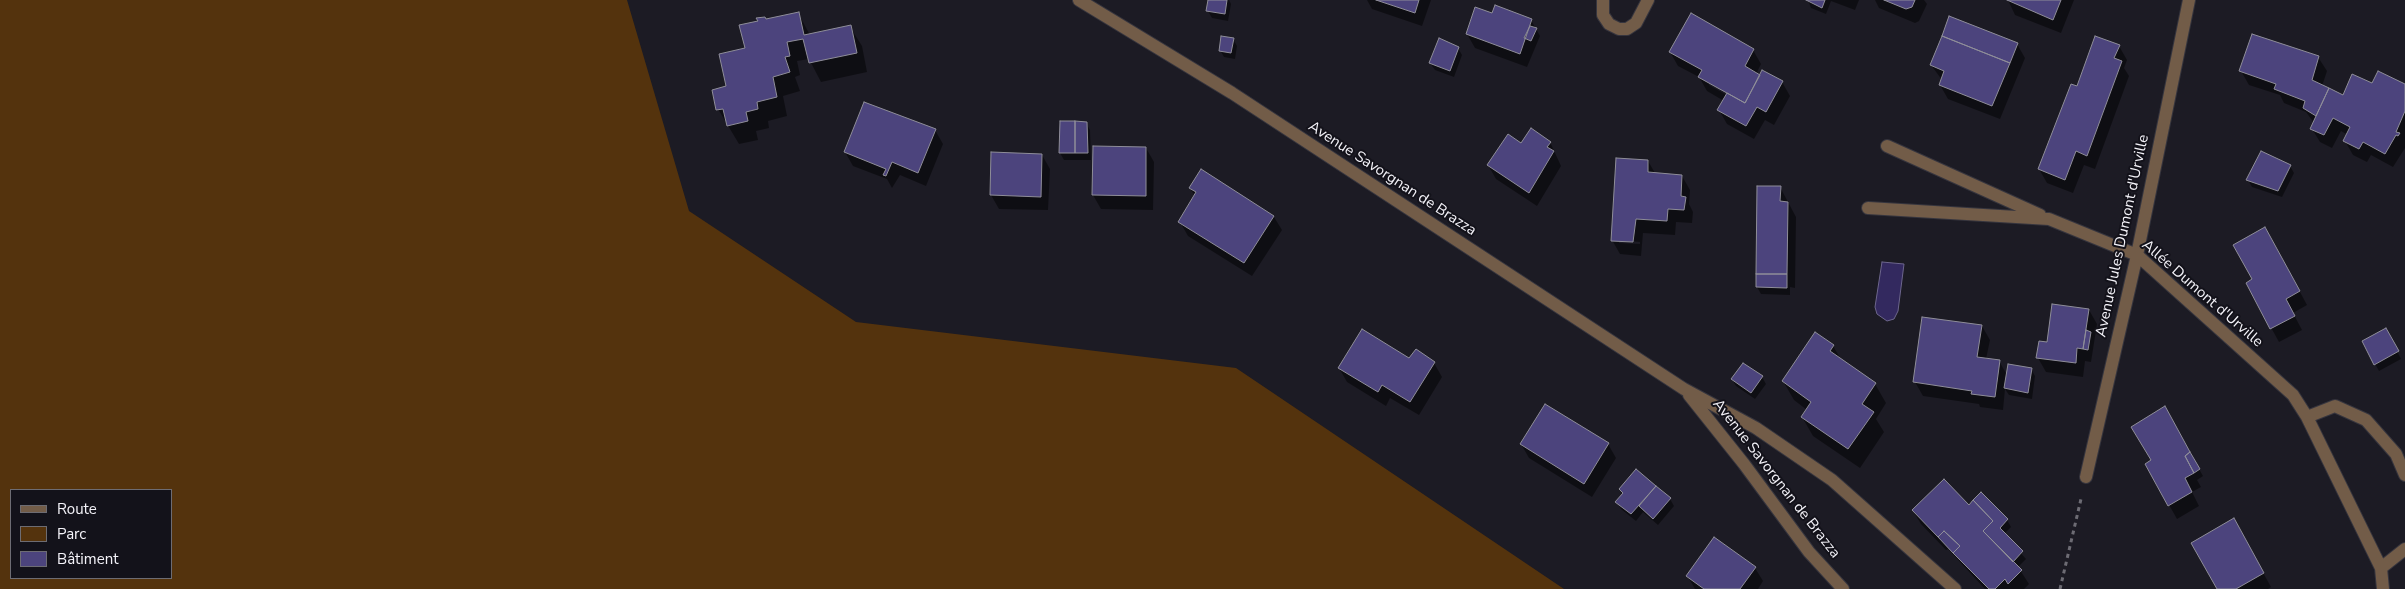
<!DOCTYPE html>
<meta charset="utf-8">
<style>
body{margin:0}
#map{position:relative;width:2405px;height:589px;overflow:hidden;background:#1c1b24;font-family:"Nunito Sans",sans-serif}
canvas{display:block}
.legend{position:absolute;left:10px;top:489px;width:162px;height:90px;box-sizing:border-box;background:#13121a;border:1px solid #6d6c73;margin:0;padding:6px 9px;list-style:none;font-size:15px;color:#f4f3f9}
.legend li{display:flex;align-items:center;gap:10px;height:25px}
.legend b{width:25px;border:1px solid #6d6c73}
</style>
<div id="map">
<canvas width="2405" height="589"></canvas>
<ul class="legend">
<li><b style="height:6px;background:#725c48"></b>Route</li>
<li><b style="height:14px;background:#54330d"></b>Parc</li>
<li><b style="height:14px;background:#4c447d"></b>Bâtiment</li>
</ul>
</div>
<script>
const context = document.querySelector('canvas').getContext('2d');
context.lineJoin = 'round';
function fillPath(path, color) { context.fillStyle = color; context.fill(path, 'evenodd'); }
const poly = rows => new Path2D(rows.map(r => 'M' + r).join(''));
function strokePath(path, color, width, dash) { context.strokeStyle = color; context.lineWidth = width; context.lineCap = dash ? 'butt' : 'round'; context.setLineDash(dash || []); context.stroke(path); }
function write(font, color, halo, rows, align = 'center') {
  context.font = font + ' "Nunito Sans",sans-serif'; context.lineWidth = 4; context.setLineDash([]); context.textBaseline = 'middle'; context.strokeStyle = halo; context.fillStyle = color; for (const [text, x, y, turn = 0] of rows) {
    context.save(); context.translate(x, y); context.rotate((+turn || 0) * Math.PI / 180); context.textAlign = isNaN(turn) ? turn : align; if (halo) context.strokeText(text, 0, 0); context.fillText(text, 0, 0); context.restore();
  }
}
const green = poly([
 [0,0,627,0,689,211,856,322,1236,368,1564,589,0,589],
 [11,490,171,490,171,578,11,578]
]);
const water = poly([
 [1882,262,1904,264,1898,311,1894,319,1887,321,1877,314,1875,307,1882,262]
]);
const shadow = poly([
 [1210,0,1229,0,1231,4,1228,21,1212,18,1208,11],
 [1367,0,1431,0,1422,26,1372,9],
 [1808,0,1859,0,1855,10,1831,1,1826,14,1811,8],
 [1875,0,1924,0,1927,4,1919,21,1915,23,1879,8],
 [2008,0,2074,0,2061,33,2015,15],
 [798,13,810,35,850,27,862,46,867,72,821,82,809,59,797,61,800,75,795,77,800,91,783,96,787,116,768,121,769,128,756,131,758,140,739,144,718,109,727,87,746,49,766,21],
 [1492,14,1531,20,1540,36,1527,67,1475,48,1467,34],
 [1233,39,1237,46,1235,59,1224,57,1220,50],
 [2017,44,2025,58,2000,119,1948,99,1940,85,1942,80,1931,65],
 [2119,46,2127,60,2124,68,2129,76,2095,169,2084,165,2073,193,2047,183,2039,169,2077,88],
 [1458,48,1462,55,1454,77,1435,70,1430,63],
 [1753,50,1761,64,1756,74,1782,82,1790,96,1774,125,1765,120,1754,139,1727,124,1719,110,1724,101,1707,91,1699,77,1678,66,1670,52],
 [1709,82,1733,95,1732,98,1709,85],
 [2318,57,2327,71,2322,86,2343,96,2373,85,2405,85,2405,148,2393,167,2371,155,2367,162,2353,155,2345,141,2348,135,2341,131,2332,148,2320,142,2312,129,2314,123,2306,112,2284,103,2280,95,2249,85,2241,71],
 [1086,123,1090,130,1091,160,1064,160,1060,153],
 [935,130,943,144,926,186,900,175,892,188,887,179,853,166,845,152],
 [1550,142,1561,166,1537,206,1496,179,1488,165,1521,144],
 [1146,148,1154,162,1153,210,1101,209,1093,195],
 [1042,155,1050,169,1048,210,999,209,991,195],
 [1648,161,1655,173,1682,176,1690,190,1689,204,1693,212,1692,223,1676,222,1675,235,1643,233,1641,256,1620,254,1612,240],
 [1619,240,1640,242,1640,244,1619,243],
 [2290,166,2294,173,2282,197,2252,187,2248,180],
 [1780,187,1796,217,1795,288,1790,287,1790,295,1761,294,1757,287],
 [1190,188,1274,217,1282,230,1252,276,1188,236,1180,222,1195,196],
 [2273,242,2307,305,2293,313,2302,330,2279,342,2247,284,2254,279],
 [2089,310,2097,324,2091,362,2085,361,2083,377,2046,372,2038,358,2048,343],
 [1982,326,1990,340,1986,359,1999,361,2007,375,2031,369,2035,376,2032,399,2009,395,2005,389,2003,410,1980,407,1979,404,1923,396,1915,382],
 [2386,329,2401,359,2379,371,2363,342],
 [1815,334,1833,346,1842,361,1875,384,1886,403,1876,419,1884,432,1860,468,1813,436,1802,417,1807,410,1794,400,1783,381],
 [1409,360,1434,363,1442,377,1419,415,1390,398,1386,406,1347,382,1339,368],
 [1762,377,1766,384,1755,399,1736,386,1732,379],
 [2164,408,2203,476,2197,480,2201,487,2192,492,2199,506,2177,519,2146,464,2152,461],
 [1521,444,1608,444,1616,458,1592,497,1529,458],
 [1636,471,1670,499,1674,506,1658,525,1643,512,1636,521,1621,509,1617,502,1623,495,1620,490],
 [1981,494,2007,520,2011,527,2004,534,2026,559,2018,567,2029,584,2024,589,1985,589,1948,549,1946,550,1921,524,1913,511,1969,507],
 [2241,533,2271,587,2268,589,2219,589],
 [1755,568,1763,581,1758,589,1695,589,1688,577]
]);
const building = poly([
 [1208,0,1227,0,1225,14,1206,11,1208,0],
 [1376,0,1419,0,1415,13,1376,0],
 [1806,0,1825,0,1822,8,1806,0],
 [1884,0,1915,0,1912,7,1906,9,1884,0],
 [2007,0,2061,0,2053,20,2007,0],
 [1495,5,1532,19,1520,54,1466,34,1475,7,1492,13,1495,5],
 [799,12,804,35,851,25,857,53,809,63,803,39,787,42,790,56,785,57,790,72,773,77,777,97,757,102,758,109,746,112,748,121,727,126,723,109,716,110,712,90,726,86,719,54,745,48,739,25,758,21,756,18,765,17,766,19,799,12],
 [1691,13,1754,49,1745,66,1760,75,1745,103,1698,77,1702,70,1669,52,1691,13],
 [1949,16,2018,43,2010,63,1942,36,1949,16],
 [1530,26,1537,28,1531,41,1524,38,1530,26],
 [2252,34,2319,56,2312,80,2329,88,2316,116,2303,108,2305,101,2274,89,2276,84,2239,71,2252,34],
 [1221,36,1234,38,1231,53,1219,51,1221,36],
 [1942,36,2010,63,1992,106,1939,85,1944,71,1930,65,1942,36],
 [2095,36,2120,45,2114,58,2122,61,2087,156,2076,151,2065,180,2038,169,2071,84,2077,86,2095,36],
 [1439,38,1459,47,1450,71,1429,63,1439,38],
 [1762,70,1783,81,1766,112,1757,107,1746,126,1717,110,1727,93,1745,103,1762,70],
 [2378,71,2405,84,2405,111,2396,132,2400,133,2398,136,2396,135,2385,154,2363,142,2359,149,2343,141,2350,127,2333,118,2324,135,2310,129,2329,88,2343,95,2352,74,2372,83,2378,71],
 [864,102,936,129,918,173,892,162,886,176,883,175,886,169,844,152,864,102],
 [1060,121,1075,121,1075,153,1059,153,1060,121],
 [1075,121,1087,122,1088,153,1075,153,1075,121],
 [1531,128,1551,142,1547,147,1554,151,1529,193,1487,165,1508,134,1521,143,1531,128],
 [1093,146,1146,147,1146,196,1092,195,1093,146],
 [2261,151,2291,165,2278,191,2246,180,2261,151],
 [991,152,1042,154,1041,197,990,195,991,152],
 [1616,158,1648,160,1648,172,1682,175,1681,196,1686,197,1684,210,1668,209,1667,221,1636,219,1633,242,1611,241,1616,158],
 [1201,169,1274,216,1244,263,1178,222,1196,192,1189,188,1201,169],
 [1757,186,1781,186,1780,201,1788,202,1787,274,1756,274,1757,186],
 [2265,227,2300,291,2286,299,2295,316,2270,329,2246,283,2252,279,2233,245,2265,227],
 [1756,274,1787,274,1787,288,1756,287,1756,274],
 [2052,304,2089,309,2083,349,2077,348,2076,363,2036,358,2039,341,2047,342,2052,304],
 [1922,317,1982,325,1977,357,2000,360,1995,397,1971,394,1972,391,1913,382,1922,317],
 [2386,328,2399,351,2374,365,2362,341,2386,328],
 [1362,329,1409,358,1416,349,1435,362,1410,402,1382,385,1378,392,1338,368,1362,329],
 [2086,330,2091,332,2088,350,2083,349,2086,330],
 [1815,332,1834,345,1830,351,1876,383,1862,404,1874,412,1848,449,1801,417,1811,402,1782,381,1815,332],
 [1743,363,1763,376,1751,393,1731,379,1743,363],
 [2008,364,2032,368,2028,393,2004,388,2008,364],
 [1545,404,1609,443,1584,484,1520,444,1545,404],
 [2165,406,2190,452,2185,456,2194,473,2185,478,2192,492,2168,506,2145,464,2151,460,2131,427,2165,406],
 [2190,452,2200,469,2194,473,2185,456,2190,452],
 [1636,469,1656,486,1631,514,1615,502,1623,493,1619,489,1636,469],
 [1944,479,1969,505,1973,500,1993,521,1983,531,2022,570,2008,584,2005,579,1995,589,1989,589,1953,553,1960,546,1944,531,1938,537,1912,510,1944,479],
 [1656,486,1671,498,1653,519,1639,506,1656,486],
 [1981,492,2008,519,2000,528,2023,551,2013,562,1983,531,1993,521,1973,500,1981,492],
 [2234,518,2264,573,2236,589,2217,589,2191,543,2234,518],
 [1944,531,1960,546,1953,553,1938,537,1944,531],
 [1714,537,1756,567,1740,589,1704,589,1686,576,1714,537]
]);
const path = poly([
 [2060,589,2081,499]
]);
const minor = poly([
 [1079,0,1232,93,1684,389,1756,428,1832,480,1955,589],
 [1603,0,1603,15,1609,24,1619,29,1627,29,1636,23,1648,0],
 [1887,146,2040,215],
 [1868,208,2049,219,2137,255,2293,395,2307,417,2381,568,2383,589],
 [1689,395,1744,464,1809,552,1843,589],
 [2307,417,2335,406,2366,420,2396,454,2405,475],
 [2086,477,2137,255,2189,0],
 [2381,568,2405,549]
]);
const streetNames = [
 ["Avenue Savorgnan de Brazza",1392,179,33],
 ["Avenue Jules Dumont d'Urville",2123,236,-78],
 ["Allée Dumont d'Urville",2202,294,41],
 ["Avenue Savorgnan de Brazza",1776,479,52]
];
fillPath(green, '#54330d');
fillPath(water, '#33295f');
strokePath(water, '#6d668d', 1);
fillPath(shadow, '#0007');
fillPath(building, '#4c447d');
strokePath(building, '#8f8e99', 1);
strokePath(minor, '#36353e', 14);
strokePath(path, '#6d6c74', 3, [4, 4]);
strokePath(minor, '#725c48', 12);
write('15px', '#f4f3f9', '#13121a', streetNames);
</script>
